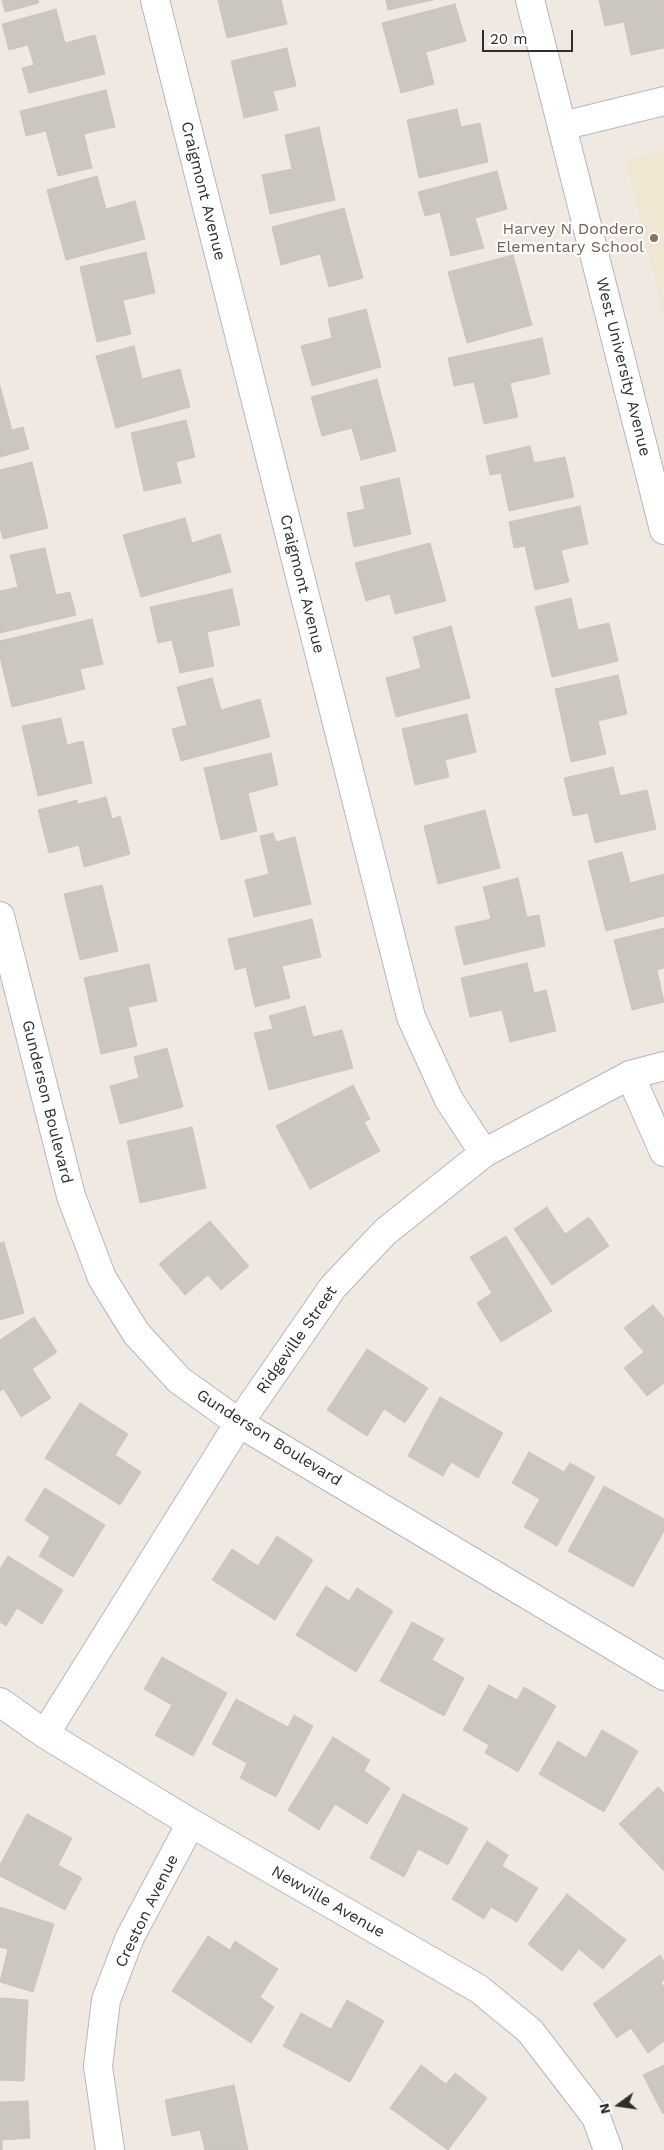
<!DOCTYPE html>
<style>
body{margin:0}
#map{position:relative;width:664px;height:2150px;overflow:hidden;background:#efe9e1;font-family:"Work Sans",sans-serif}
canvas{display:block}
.north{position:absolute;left:594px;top:2080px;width:50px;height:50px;-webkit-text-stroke:4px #fff;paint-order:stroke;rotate:256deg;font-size:14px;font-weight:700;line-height:20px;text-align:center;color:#2e2e2e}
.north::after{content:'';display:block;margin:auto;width:18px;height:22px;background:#2e2e2e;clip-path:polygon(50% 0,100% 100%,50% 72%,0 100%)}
.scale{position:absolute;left:482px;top:30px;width:91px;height:22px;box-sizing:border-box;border:2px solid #2e2e2e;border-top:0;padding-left:6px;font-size:15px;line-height:18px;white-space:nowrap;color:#2e2e2e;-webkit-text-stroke:4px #fff;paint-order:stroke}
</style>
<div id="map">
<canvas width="664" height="2150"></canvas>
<div class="north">N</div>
<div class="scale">20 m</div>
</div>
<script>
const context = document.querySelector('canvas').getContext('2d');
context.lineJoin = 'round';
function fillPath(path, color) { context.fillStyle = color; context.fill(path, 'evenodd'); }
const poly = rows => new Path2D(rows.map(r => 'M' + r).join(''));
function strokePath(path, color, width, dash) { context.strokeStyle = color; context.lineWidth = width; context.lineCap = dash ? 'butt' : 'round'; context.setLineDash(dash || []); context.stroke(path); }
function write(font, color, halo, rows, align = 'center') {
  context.font = font + ' "Work Sans",sans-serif'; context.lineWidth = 4.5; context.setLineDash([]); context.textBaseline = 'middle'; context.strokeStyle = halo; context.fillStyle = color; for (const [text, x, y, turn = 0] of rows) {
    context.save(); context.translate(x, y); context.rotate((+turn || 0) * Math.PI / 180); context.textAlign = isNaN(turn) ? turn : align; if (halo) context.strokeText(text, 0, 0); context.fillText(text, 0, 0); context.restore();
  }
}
const education = poly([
 [664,150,664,316,625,159]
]);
const building = poly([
 [2,0,38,0,39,3,5,12,2,0],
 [218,0,281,0,287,24,227,38,218,0],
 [386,0,433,0,388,10,386,0],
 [599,0,664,0,664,48,631,55,624,22,605,26,599,0],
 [455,4,466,41,426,52,434,84,401,93,382,23,455,4],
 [56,9,65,43,95,35,105,74,29,93,22,68,34,65,28,45,9,50,2,24,56,9],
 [287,48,296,86,273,91,278,110,244,118,231,61,287,48],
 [106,90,115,127,84,134,92,168,58,176,46,131,26,136,20,111,106,90],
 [457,109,461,127,480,123,488,162,419,178,407,120,457,109],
 [319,127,335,200,270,214,262,175,292,169,285,135,319,127],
 [497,171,507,209,475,218,484,248,451,256,440,212,425,216,418,192,497,171],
 [97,176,106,209,135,201,145,239,66,260,47,190,97,176],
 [344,208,363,278,329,287,320,254,281,265,272,227,344,208],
 [146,252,155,293,123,300,131,334,97,342,80,267,146,252],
 [513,255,532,325,467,343,448,272,513,255],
 [366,309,381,367,312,386,301,346,332,338,328,319,366,309],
 [542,338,550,374,510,383,518,417,484,424,474,382,454,386,448,358,542,338],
 [134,346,142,379,180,369,190,407,116,428,96,356,134,346],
 [377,379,396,451,361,460,352,428,322,436,311,397,377,379],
 [0,386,12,430,23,427,29,449,0,457,0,386],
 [186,420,195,457,176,462,181,483,144,491,131,433,186,420],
 [530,446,534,463,565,457,574,497,509,511,501,473,490,475,486,456,530,446],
 [32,462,48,528,3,539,0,527,0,470,32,462],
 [399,478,411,534,354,547,347,513,365,509,360,487,399,478],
 [580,506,588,544,561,550,569,582,535,590,525,546,514,548,509,522,580,506],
 [185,518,192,543,220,534,231,572,141,597,123,535,185,518],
 [430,543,446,601,395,614,390,594,366,601,355,563,430,543],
 [45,548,56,595,70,592,76,615,0,633,0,591,18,587,10,555,45,548],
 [232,589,240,625,207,632,214,666,180,673,172,640,158,643,150,607,232,589],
 [571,598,578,630,609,623,618,661,552,677,535,607,571,598],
 [92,619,103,664,80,669,85,689,12,707,0,657,0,641,92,619],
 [451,626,470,698,396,717,386,678,421,668,413,637,451,626],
 [618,675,627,714,598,721,606,754,571,762,555,689,618,675],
 [212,678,221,710,260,699,270,737,181,761,172,729,187,725,177,687,212,678],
 [467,714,476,752,445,760,449,777,415,785,402,729,467,714],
 [61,718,67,745,83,741,92,783,38,796,22,726,61,718],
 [271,753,278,785,248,793,257,831,221,840,204,768,271,753],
 [613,767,620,796,647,790,656,829,595,843,588,813,573,816,564,778,613,767],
 [106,797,112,819,120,816,130,854,84,867,79,845,49,853,38,810,77,800,78,804,106,797],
 [485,810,500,868,438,884,424,826,485,810],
 [273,833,276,842,295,837,311,904,254,917,245,880,269,874,260,836,273,833],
 [622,852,630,883,664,874,664,916,606,931,588,861,622,852],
 [518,878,527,917,539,915,545,946,464,965,455,927,491,919,483,887,518,878],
 [102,885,118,951,80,960,64,894,102,885],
 [312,919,321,957,282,966,290,998,255,1007,246,967,235,970,228,939,312,919],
 [664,928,664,968,657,970,664,1002,632,1010,614,940,664,928],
 [527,963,534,993,546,990,556,1031,510,1042,502,1010,470,1017,461,978,527,963],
 [149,964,157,1001,128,1007,137,1046,101,1054,84,978,149,964],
 [305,1006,313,1037,342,1030,353,1068,269,1090,254,1033,273,1029,269,1016,305,1006],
 [167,1048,183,1107,120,1124,110,1086,139,1078,134,1057,167,1048],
 [353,1085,370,1119,364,1122,380,1151,310,1189,276,1126,353,1085],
 [192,1127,206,1188,140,1203,127,1141,192,1127],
 [547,1207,565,1234,589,1217,609,1246,552,1285,514,1229,547,1207],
 [210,1221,249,1266,221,1290,208,1275,185,1295,159,1264,210,1221],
 [506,1236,552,1311,501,1342,477,1303,492,1293,470,1257,506,1236],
 [4,1242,24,1313,0,1320,0,1243,4,1242],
 [653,1305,664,1318,664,1383,647,1396,624,1368,644,1352,624,1328,653,1305],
 [34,1317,57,1352,32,1369,51,1398,21,1417,4,1389,0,1391,0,1340,34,1317],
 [367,1349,428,1388,405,1423,384,1409,367,1436,327,1410,367,1349],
 [440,1397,503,1433,478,1478,451,1462,443,1476,408,1456,440,1397],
 [80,1403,128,1434,115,1455,141,1472,120,1505,45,1458,80,1403],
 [529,1452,564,1472,570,1463,595,1477,557,1546,524,1527,540,1499,512,1483,529,1452],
 [604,1486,664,1519,664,1531,633,1587,568,1551,604,1486],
 [45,1488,105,1525,73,1577,39,1556,50,1537,25,1520,45,1488],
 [277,1536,313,1560,275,1620,212,1580,232,1549,258,1566,277,1536],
 [8,1556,63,1590,42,1624,17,1608,6,1626,0,1622,0,1569,8,1556],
 [326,1586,349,1601,357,1588,393,1611,356,1672,296,1635,326,1586],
 [412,1622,444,1639,432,1660,464,1678,444,1716,380,1681,412,1622],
 [162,1657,227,1693,193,1756,155,1735,172,1705,144,1689,162,1657],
 [489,1685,517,1700,524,1687,556,1706,518,1772,485,1753,489,1745,463,1730,489,1685],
 [236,1699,288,1727,294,1715,313,1726,276,1797,240,1778,247,1763,212,1744,236,1699],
 [602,1730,638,1751,604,1812,539,1774,558,1741,586,1758,602,1730],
 [333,1737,370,1760,364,1771,390,1788,367,1824,335,1804,319,1830,288,1810,333,1737],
 [658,1787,664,1793,664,1871,619,1824,658,1787],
 [403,1794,468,1828,448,1865,418,1849,404,1877,370,1858,403,1794],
 [27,1814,72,1838,58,1865,82,1878,65,1910,0,1876,0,1865,27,1814],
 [487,1841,508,1855,502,1866,538,1888,517,1922,491,1907,484,1919,452,1899,487,1841],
 [567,1894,626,1940,603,1969,579,1949,562,1971,528,1944,567,1894],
 [0,1907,54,1924,33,1992,0,1982,8,1949,0,1947,0,1907],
 [208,1936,230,1950,235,1941,278,1969,260,1997,274,2007,251,2043,172,1991,208,1936],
 [660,1955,664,1961,664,1980,661,1982,664,1987,664,2041,648,2053,631,2028,617,2038,593,2004,660,1955],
 [0,1998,28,2000,24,2081,0,2080,0,1998],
 [347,2000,384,2021,350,2082,283,2046,301,2013,331,2029,347,2000],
 [421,2065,446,2084,455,2073,487,2098,448,2150,390,2108,421,2065],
 [664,2065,664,2113,663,2114,643,2075,664,2065],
 [234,2085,248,2150,205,2150,200,2130,172,2136,165,2100,234,2085],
 [28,2101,30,2138,2,2140,2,2150,0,2150,0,2102,28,2101]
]);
const minor = poly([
 [155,0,411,1017,449,1100,484,1153],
 [530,0,664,530],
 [562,126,664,101],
 [0,916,71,1196,102,1278,136,1333,179,1380,239,1423,664,1676],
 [630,1075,664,1152],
 [0,1702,45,1734,191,1823,479,1989,530,2031,596,2117,608,2150],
 [45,1734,239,1423,333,1287,385,1232,484,1153,630,1075,664,1066],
 [110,2150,98,2066,106,2000,130,1937,191,1823]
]);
const markers = [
 [654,238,5,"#8d6e63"]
];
const streetNames = [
 ["Craigmont Avenue",203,191,76],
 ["West University Avenue",623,367,76],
 ["Craigmont Avenue",302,584,76],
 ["Gunderson Boulevard",47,1102,76],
 ["Ridgeville Street",297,1340,-55],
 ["Gunderson Boulevard",269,1438,32],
 ["Newville Avenue",328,1902,30],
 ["Creston Avenue",147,1911,-64]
];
const educationNames = [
 ["Harvey N Dondero",644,229],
 ["Elementary School",644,247]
];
fillPath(education, '#f0e6d1');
fillPath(building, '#cbc7bf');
strokePath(building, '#cbc5ba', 1);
strokePath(minor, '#b4b7c1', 30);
strokePath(minor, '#fff', 28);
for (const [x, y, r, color] of markers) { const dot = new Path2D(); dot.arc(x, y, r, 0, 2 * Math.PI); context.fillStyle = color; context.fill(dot); strokePath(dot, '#fff', 2); }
write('16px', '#2e2e2e', '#fff', streetNames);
write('16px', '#785e54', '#fff', educationNames, 'right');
</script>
